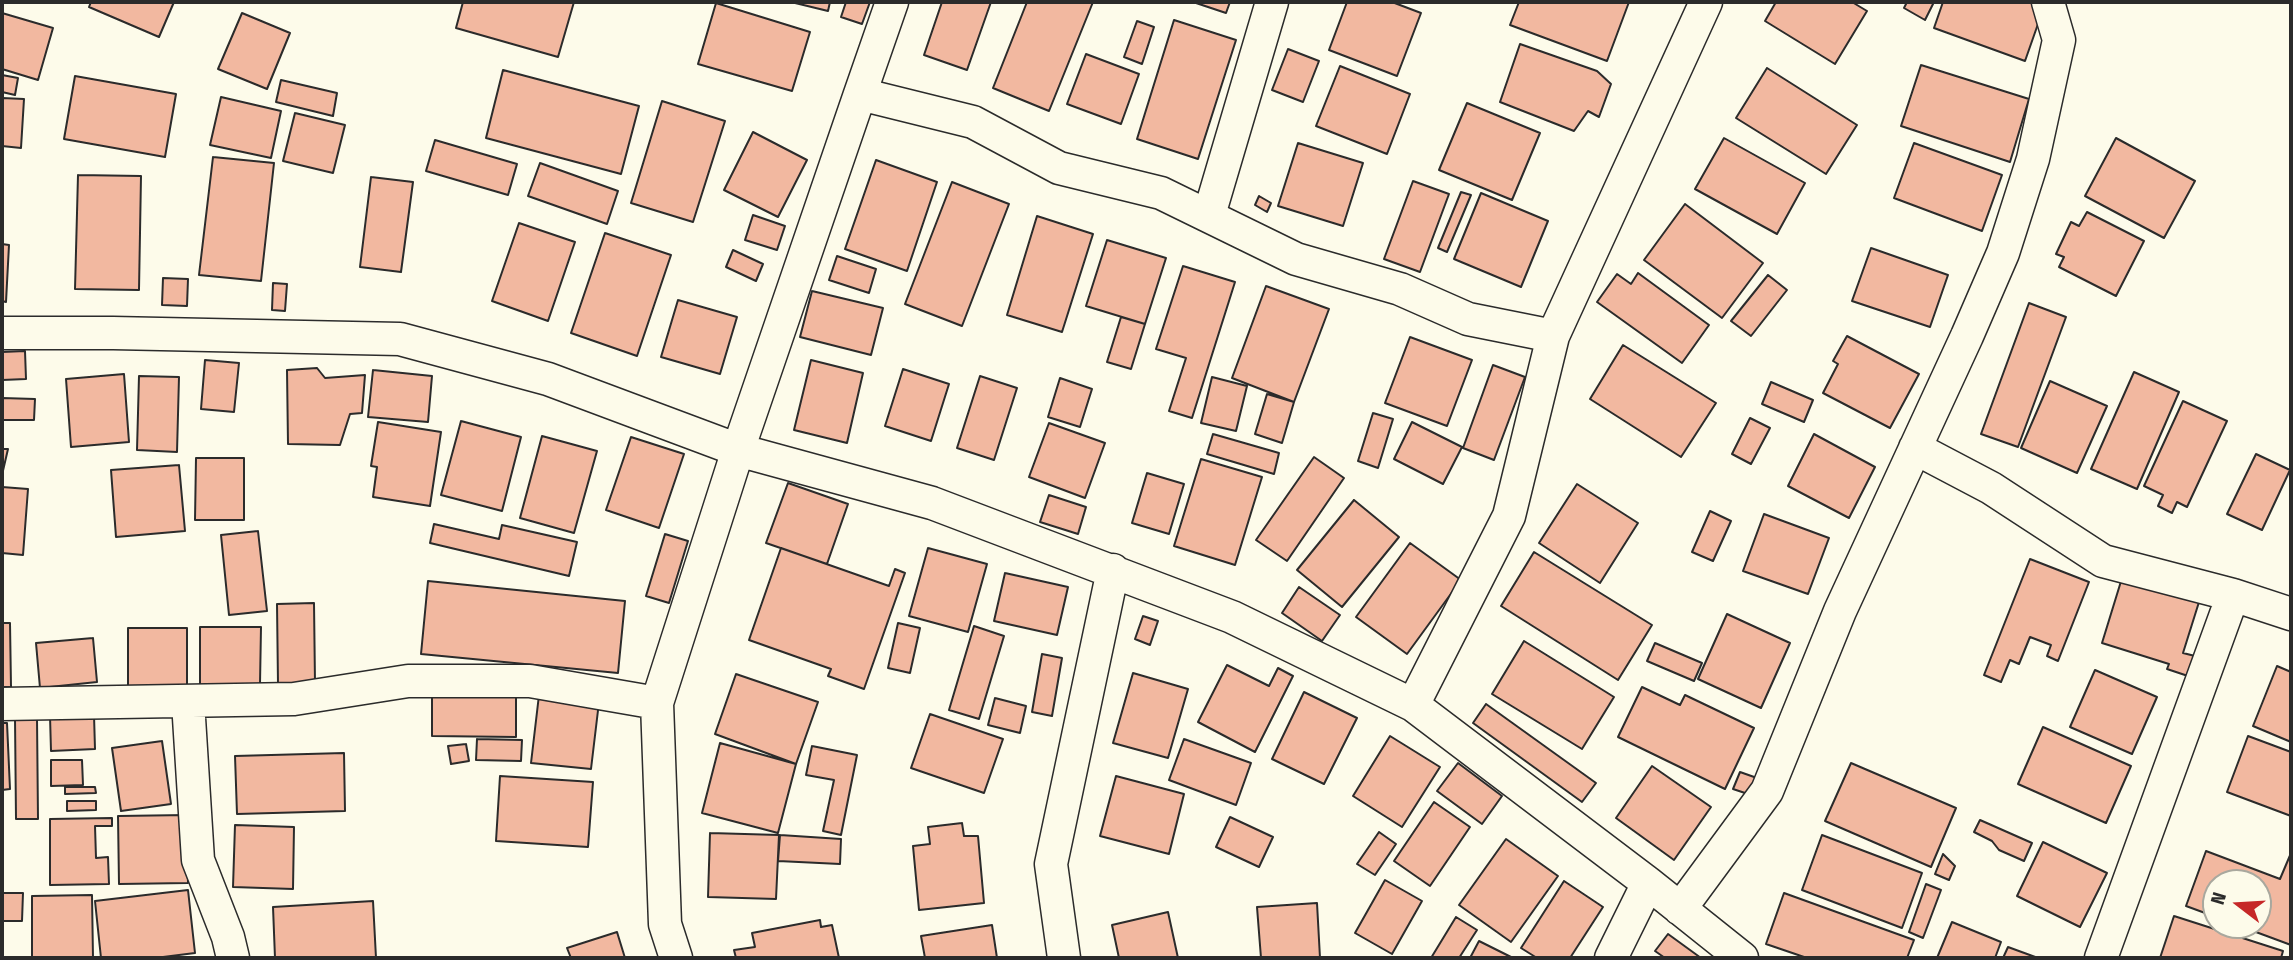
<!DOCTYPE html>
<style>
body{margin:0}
#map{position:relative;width:2293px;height:960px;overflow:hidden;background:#fdfbea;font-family:"Fira Sans Condensed",sans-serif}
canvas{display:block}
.frame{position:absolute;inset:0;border:4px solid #2b2b2b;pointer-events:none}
.north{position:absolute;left:2202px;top:869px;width:70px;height:70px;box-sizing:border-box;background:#fdfbea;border:2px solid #a9a89e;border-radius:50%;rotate:287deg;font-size:19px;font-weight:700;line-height:28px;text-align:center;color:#2b2b2b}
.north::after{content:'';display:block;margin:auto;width:24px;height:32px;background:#c62828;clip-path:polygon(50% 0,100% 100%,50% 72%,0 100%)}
</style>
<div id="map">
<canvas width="2293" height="960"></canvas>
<div class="frame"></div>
<div class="north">N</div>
</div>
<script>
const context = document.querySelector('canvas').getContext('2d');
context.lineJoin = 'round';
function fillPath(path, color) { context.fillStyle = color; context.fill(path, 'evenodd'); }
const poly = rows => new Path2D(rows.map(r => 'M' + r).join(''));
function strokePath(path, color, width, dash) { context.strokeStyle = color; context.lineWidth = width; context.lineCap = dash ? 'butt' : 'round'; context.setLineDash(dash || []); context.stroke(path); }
const building = poly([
 [91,2,174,2,159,37,89,7,91,2],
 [463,2,574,2,558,57,456,28,463,2],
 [791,2,830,2,828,11,791,2],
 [846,2,870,2,862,24,841,17,846,2],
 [942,2,991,2,967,70,924,55,942,2],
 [1027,2,1093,2,1049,111,993,88,1027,2],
 [1193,2,1230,2,1226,13,1193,2],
 [1347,2,1392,2,1421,13,1397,76,1329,50,1347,2],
 [1519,2,1629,2,1607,61,1510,25,1519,2],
 [1776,2,1852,2,1867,11,1835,64,1765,21,1776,2],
 [1907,2,1934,2,1925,20,1904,8,1907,2],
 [1943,2,2039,2,2045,4,2025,61,1934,28,1943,2],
 [716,3,810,32,792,91,698,64,716,3],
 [2,13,53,28,38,80,2,69,2,13],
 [242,13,290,33,267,89,218,69,242,13],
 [1174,20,1236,40,1198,159,1137,139,1174,20],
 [1137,21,1154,27,1142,64,1124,57,1137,21],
 [1520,44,1597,71,1611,84,1599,117,1588,111,1574,131,1500,102,1520,44],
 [1288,49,1319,61,1303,102,1272,90,1288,49],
 [1086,54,1139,74,1121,124,1067,104,1086,54],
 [1921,65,2029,99,2010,162,1901,126,1921,65],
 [1340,66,1410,94,1387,154,1316,126,1340,66],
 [1767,68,1857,125,1826,174,1736,118,1767,68],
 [503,70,639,106,621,174,486,138,503,70],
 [2,75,18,78,15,95,2,92,2,75],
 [75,76,176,94,165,157,64,139,75,76],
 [281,80,337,93,333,116,276,102,281,80],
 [221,97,281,111,271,158,210,145,221,97],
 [2,98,24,99,21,148,2,146,2,98],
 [662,101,725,121,693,222,631,203,662,101],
 [1467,103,1540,133,1512,200,1439,170,1467,103],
 [295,113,345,125,333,173,283,161,295,113],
 [753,132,807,160,778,217,724,190,753,132],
 [1724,138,1805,183,1777,234,1695,189,1724,138],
 [2116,138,2195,181,2164,238,2085,196,2116,138],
 [435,140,517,164,508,195,426,171,435,140],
 [1298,143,1363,163,1343,226,1278,206,1298,143],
 [1914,143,2002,175,1982,231,1894,198,1914,143],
 [213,157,274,163,261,281,199,275,213,157],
 [876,160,937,182,907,271,845,249,876,160],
 [540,163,618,191,607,224,528,196,540,163],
 [78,175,141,176,139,290,75,289,78,175],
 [371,177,413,182,401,272,360,267,371,177],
 [1413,181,1449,194,1420,272,1384,259,1413,181],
 [952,182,1009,204,962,326,905,304,952,182],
 [1461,192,1471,195,1447,252,1438,248,1461,192],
 [1481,193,1548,221,1521,287,1454,259,1481,193],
 [1259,196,1271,203,1267,212,1255,205,1259,196],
 [1685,204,1763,263,1722,318,1644,260,1685,204],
 [2087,212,2144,241,2116,296,2059,267,2064,257,2056,254,2071,222,2079,226,2087,212],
 [753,215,785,226,777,250,745,240,753,215],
 [1037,216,1093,234,1062,332,1007,315,1037,216],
 [519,223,575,242,548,321,492,301,519,223],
 [605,233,671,255,637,356,571,333,605,233],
 [1107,240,1166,258,1145,324,1086,306,1107,240],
 [2,244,9,245,6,302,2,301,2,244],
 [1871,248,1948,275,1930,327,1852,301,1871,248],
 [733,250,763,264,756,281,726,267,733,250],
 [837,256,876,269,869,293,829,280,837,256],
 [1183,266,1235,282,1192,418,1169,411,1186,358,1156,349,1183,266],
 [1638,273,1709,325,1682,363,1597,302,1617,274,1631,284,1638,273],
 [1768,275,1787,290,1751,336,1731,321,1768,275],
 [163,278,188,279,187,306,162,305,163,278],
 [273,283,287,284,285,311,272,310,273,283],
 [1266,286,1329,309,1294,402,1232,378,1266,286],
 [812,291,883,308,871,355,800,337,812,291],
 [678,300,737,317,720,374,661,357,678,300],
 [2029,303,2066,317,2018,447,1981,434,2029,303],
 [1121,317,1145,324,1131,369,1107,362,1121,317],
 [1847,336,1919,374,1890,428,1823,393,1838,364,1833,361,1847,336],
 [1410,337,1472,360,1447,426,1385,403,1410,337],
 [1623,345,1716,403,1681,457,1590,399,1623,345],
 [25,351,26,379,2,380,2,352,25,351],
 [205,360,239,363,234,412,201,409,205,360],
 [811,360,863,373,847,443,794,430,811,360],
 [1493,365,1525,377,1494,460,1463,448,1493,365],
 [317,368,325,378,365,375,362,413,350,414,340,445,288,444,287,370,317,368],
 [903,369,949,384,931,441,885,426,903,369],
 [373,370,432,376,428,422,368,417,373,370],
 [2134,372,2179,392,2137,489,2091,469,2134,372],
 [124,374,129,442,71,447,66,379,124,374],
 [139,376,179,377,177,452,137,450,139,376],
 [980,376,1017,388,994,460,957,448,980,376],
 [1212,377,1247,386,1236,431,1201,423,1212,377],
 [1060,378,1092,389,1080,427,1048,417,1060,378],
 [2050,381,2107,406,2077,473,2021,448,2050,381],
 [1771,382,1813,400,1804,422,1762,404,1771,382],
 [1267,394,1294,402,1282,443,1255,434,1267,394],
 [2,398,35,399,34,420,2,420,2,398],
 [2183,401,2227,421,2187,507,2177,502,2172,513,2158,506,2163,495,2144,486,2183,401],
 [1373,413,1393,419,1378,468,1358,461,1373,413],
 [1750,418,1770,428,1751,464,1732,454,1750,418],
 [461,421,521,437,502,511,441,495,461,421],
 [378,422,441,432,430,506,373,497,377,467,371,466,378,422],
 [1412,422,1462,447,1443,484,1394,459,1412,422],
 [1049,423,1105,443,1085,498,1029,477,1049,423],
 [1213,434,1279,453,1274,474,1207,454,1213,434],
 [1814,434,1875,467,1849,518,1788,486,1814,434],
 [542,436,597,451,574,533,520,518,542,436],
 [631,437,684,454,659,528,606,510,631,437],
 [2,449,8,449,2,475,2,449],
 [2256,454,2290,470,2262,530,2227,514,2256,454],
 [1314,457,1344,478,1287,561,1256,540,1314,457],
 [196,458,244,458,244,520,195,520,196,458],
 [1201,459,1262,477,1235,565,1174,546,1201,459],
 [179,465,185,531,116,537,111,470,179,465],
 [1147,473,1184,484,1169,534,1132,523,1147,473],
 [788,483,848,504,827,564,766,543,788,483],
 [1577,484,1638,523,1600,583,1539,543,1577,484],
 [2,487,28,489,23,555,2,553,2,487],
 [1049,495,1086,507,1078,534,1040,522,1049,495],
 [1354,500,1399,537,1342,607,1297,570,1354,500],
 [1710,511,1731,521,1713,561,1692,552,1710,511],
 [1764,514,1829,538,1808,594,1743,571,1764,514],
 [434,524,499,539,502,525,577,542,569,576,430,543,434,524],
 [258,531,267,611,229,615,221,535,258,531],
 [665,534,688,541,669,603,646,596,665,534],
 [1410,543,1461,580,1407,654,1356,617,1410,543],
 [781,548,889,586,895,569,905,573,864,689,828,676,831,669,749,640,781,548],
 [928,548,987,564,968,632,909,616,928,548],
 [1534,552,1652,625,1618,680,1501,606,1534,552],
 [2030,559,2089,582,2058,661,2047,656,2051,645,2030,637,2019,664,2010,660,2001,682,1984,675,2030,559],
 [1005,573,1068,587,1057,635,994,621,1005,573],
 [2122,578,2199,602,2183,653,2195,656,2188,676,2167,669,2169,664,2102,643,2122,578],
 [428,581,625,601,618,673,421,654,428,581],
 [1299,587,1340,615,1322,641,1282,613,1299,587],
 [314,603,315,683,278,684,277,604,314,603],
 [1727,614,1790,643,1761,708,1698,679,1727,614],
 [1143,616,1158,621,1150,645,1135,639,1143,616],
 [2,623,10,623,11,687,2,687,2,623],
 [898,623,920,628,910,673,888,668,898,623],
 [974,626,1004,636,979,719,949,710,974,626],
 [200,627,261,627,260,684,200,685,200,627],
 [128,628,187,628,187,691,128,691,128,628],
 [93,638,97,682,40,688,36,643,93,638],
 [1524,641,1614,697,1582,749,1492,694,1524,641],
 [1655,643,1702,663,1694,681,1647,661,1655,643],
 [1042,654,1062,658,1052,716,1032,712,1042,654],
 [1227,665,1269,686,1278,668,1293,676,1255,752,1198,722,1227,665],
 [2277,666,2291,672,2291,742,2253,726,2277,666],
 [2095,670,2157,697,2132,754,2070,727,2095,670],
 [1133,673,1188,689,1168,758,1113,743,1133,673],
 [736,674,818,702,796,764,715,734,736,674],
 [1642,687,1680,705,1685,695,1754,728,1725,789,1618,737,1642,687],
 [432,688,516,689,516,737,432,736,432,688],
 [1304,692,1357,718,1324,784,1272,759,1304,692],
 [539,695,599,702,591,769,531,763,539,695],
 [995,698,1026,706,1020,733,988,725,995,698],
 [1486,704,1596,783,1582,802,1473,723,1486,704],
 [930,714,1003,739,984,793,911,768,930,714],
 [94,715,95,749,51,751,50,716,94,715],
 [15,718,37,718,38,819,16,819,15,718],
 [2,723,7,723,10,789,2,790,2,723],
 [2043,727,2131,766,2106,823,2018,784,2043,727],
 [1390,736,1440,767,1402,827,1353,796,1390,736],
 [2248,736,2291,752,2291,816,2227,792,2248,736],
 [477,739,522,740,521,761,476,760,477,739],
 [1184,739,1251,763,1236,805,1169,780,1184,739],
 [162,741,171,804,121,811,112,748,162,741],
 [720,743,796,764,778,833,702,813,720,743],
 [466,744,469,761,451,764,448,746,466,744],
 [812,746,857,755,841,835,823,831,834,780,806,775,812,746],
 [344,753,345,811,237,814,235,756,344,753],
 [51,760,82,760,83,785,51,786,51,760],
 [1458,763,1502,796,1482,824,1437,791,1458,763],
 [1851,763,1956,808,1931,867,1825,821,1851,763],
 [1652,766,1711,807,1674,860,1616,818,1652,766],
 [1740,772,1757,778,1751,795,1733,789,1740,772],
 [500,776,593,782,588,847,496,841,500,776],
 [1116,776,1184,794,1169,854,1100,836,1116,776],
 [65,787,95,787,96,793,65,794,65,787],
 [67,801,96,801,96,810,67,811,67,801],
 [1434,802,1470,827,1430,886,1394,861,1434,802],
 [187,815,188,883,119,884,118,816,187,815],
 [1230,817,1273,837,1259,867,1216,847,1230,817],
 [112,818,112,826,95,826,96,858,108,857,109,884,50,885,50,819,112,818],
 [1980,820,2032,843,2024,861,1999,850,1992,841,1974,832,1980,820],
 [962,823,964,836,978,836,984,903,919,910,913,846,930,844,928,827,962,823],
 [235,825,294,827,293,889,233,887,235,825],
 [1379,832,1396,844,1375,875,1357,864,1379,832],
 [710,833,779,835,776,899,708,897,710,833],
 [780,835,841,839,840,864,778,861,780,835],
 [1822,835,1922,873,1902,928,1802,890,1822,835],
 [1506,839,1558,876,1511,942,1459,905,1506,839],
 [2043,842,2107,873,2080,927,2017,896,2043,842],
 [2206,851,2280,879,2291,853,2291,945,2237,925,2258,925,2258,883,2216,883,2216,917,2186,906,2206,851],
 [1943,854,1955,866,1949,880,1935,874,1943,854],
 [1385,880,1422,901,1392,954,1355,933,1385,880],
 [1564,881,1603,907,1570,958,1537,958,1521,948,1564,881],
 [1926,884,1941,890,1923,938,1909,932,1926,884],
 [188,890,195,953,155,958,101,958,95,901,188,890],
 [2,893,23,893,22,921,2,921,2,893],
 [1784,893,1914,940,1907,958,1807,958,1766,944,1784,893],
 [92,895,93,958,32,958,32,896,92,895],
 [373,901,376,958,275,958,273,907,373,901],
 [1317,903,1320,958,1261,958,1257,907,1317,903],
 [1168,912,1178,958,1119,958,1112,925,1168,912],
 [2174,916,2283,951,2281,958,2160,958,2174,916],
 [1456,917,1477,930,1459,958,1431,958,1456,917],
 [820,920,821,927,832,925,839,958,736,958,734,950,755,947,752,933,820,920],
 [1952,922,2001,942,1995,958,1937,958,1952,922],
 [992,925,997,958,925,958,921,936,992,925],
 [617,932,625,958,571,958,567,948,617,932],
 [1668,934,1701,958,1665,958,1655,951,1668,934],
 [1479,941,1513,958,1470,958,1479,941],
 [2008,947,2038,958,2003,958,2008,947]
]);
const street = poly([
 [892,2,860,94,973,122,1059,168,1161,193,1296,259,1400,289,1468,319,1553,336],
 [1209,215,1272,2],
 [2,333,113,333,400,339,548,379,738,450,932,503,1232,617,1413,705,1648,883,1742,958],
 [1915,448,1991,488,2103,561,2233,595,2291,614],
 [188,702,198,860,228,937,233,958],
 [2,704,294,699,408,681,530,681,657,703],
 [1413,705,1509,516,1553,336,1706,2],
 [1680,909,1767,791,1840,611,1967,336,2003,253,2033,159,2059,40,2048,2],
 [676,958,665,924,657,703,738,450,860,94],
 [1064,958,1051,864,1113,570],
 [1611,958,1648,883],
 [2101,958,2233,595]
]);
fillPath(building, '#f2b8a0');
strokePath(building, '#2b2b2b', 2);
strokePath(street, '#2b2b2b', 35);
strokePath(street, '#fdfbea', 32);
</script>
